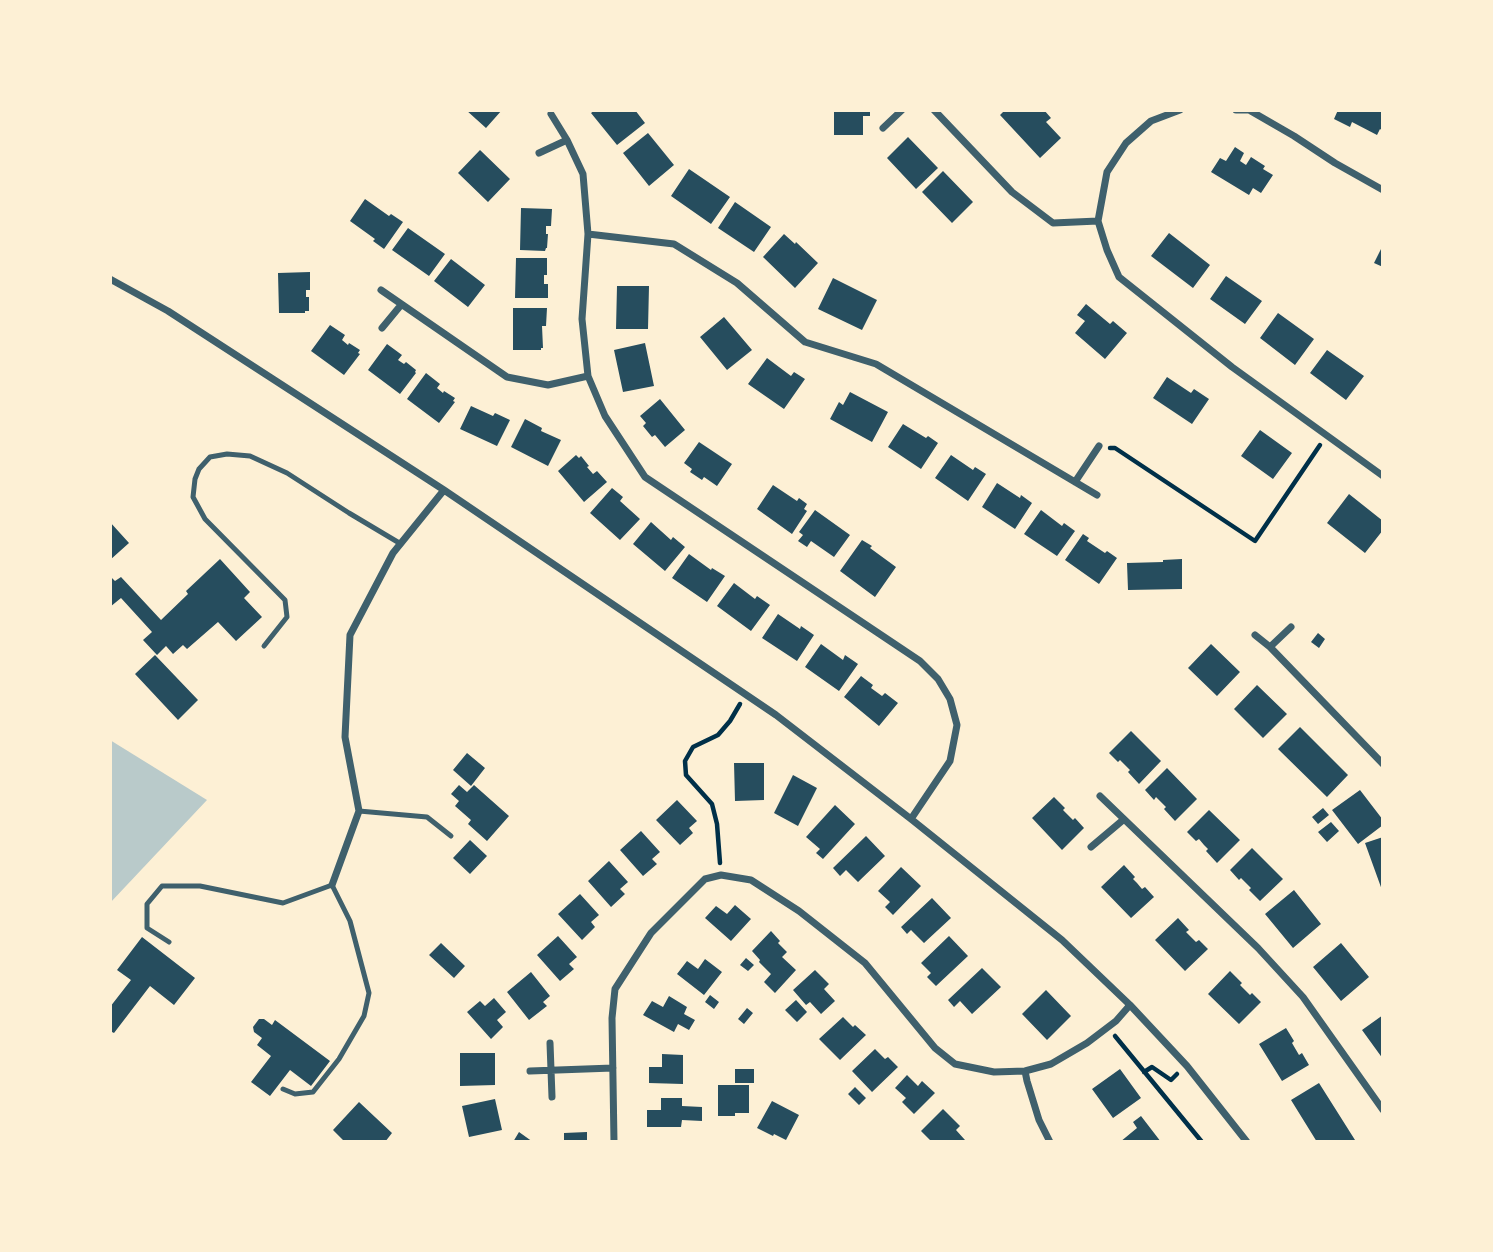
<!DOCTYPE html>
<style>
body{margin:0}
#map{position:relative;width:1493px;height:1252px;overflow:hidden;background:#fdf0d5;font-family:"Fira Sans",sans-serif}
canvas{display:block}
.frame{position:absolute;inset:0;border:112px solid #fdf0d5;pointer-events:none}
</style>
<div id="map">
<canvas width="1493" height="1252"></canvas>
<div class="frame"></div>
</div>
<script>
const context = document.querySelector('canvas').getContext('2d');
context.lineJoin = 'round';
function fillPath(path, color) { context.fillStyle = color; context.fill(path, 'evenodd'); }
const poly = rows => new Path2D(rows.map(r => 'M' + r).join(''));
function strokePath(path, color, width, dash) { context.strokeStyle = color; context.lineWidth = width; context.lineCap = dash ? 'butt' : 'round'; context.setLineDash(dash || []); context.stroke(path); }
const green = poly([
 [110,740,207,800,110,903]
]);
const building = poly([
 [466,110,502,110,486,128],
 [595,110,635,110,645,123,617,145,591,113],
 [834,110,870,110,870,116,863,116,863,135,834,135],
 [1005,110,1044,110,1051,118,1046,122,1061,138,1040,158,1000,115],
 [1338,110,1383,110,1383,131,1380,129,1377,135,1352,122,1350,127,1334,119],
 [648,133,674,165,649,186,623,153],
 [908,137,938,168,916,189,887,158],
 [1235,147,1244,153,1240,161,1246,165,1251,157,1265,166,1263,169,1273,175,1261,193,1253,188,1249,195,1211,172,1220,158,1226,161],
 [480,150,510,179,488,202,458,173],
 [689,169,730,197,711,224,671,196],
 [943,171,973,202,952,223,922,192],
 [365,199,389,216,391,214,403,222,384,249,373,241,375,239,350,221],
 [735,202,771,227,754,252,718,228],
 [521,208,552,209,551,226,546,226,546,234,548,234,547,248,546,248,545,251,520,250],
 [408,228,445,254,429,276,392,250],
 [1169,233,1210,265,1193,288,1151,256],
 [784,234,795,244,796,242,818,263,795,288,763,257],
 [1383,245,1383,267,1374,263],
 [516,258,547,258,547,275,544,275,544,284,548,284,548,298,515,298],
 [451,259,485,285,468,307,434,281],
 [310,272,310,290,306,290,306,297,309,297,309,311,305,311,305,313,279,313,278,273],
 [1226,276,1262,301,1245,324,1210,299],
 [833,278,877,300,862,330,818,309],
 [617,286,649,286,648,329,616,329],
 [1086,304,1110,324,1113,321,1127,333,1105,359,1075,333,1085,321,1077,315],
 [513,308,547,308,546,326,542,326,543,348,541,348,541,350,513,350],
 [1278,313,1314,339,1295,365,1260,338],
 [724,317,752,350,727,370,700,337],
 [330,325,345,335,342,340,348,345,349,343,360,350,358,353,360,354,344,375,311,351],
 [645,343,654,386,623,392,614,350],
 [387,344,402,355,398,360,404,364,406,362,416,370,415,372,416,373,400,394,368,370],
 [1327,350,1364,376,1346,400,1310,373],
 [767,358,791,376,794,372,805,379,784,409,748,384],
 [426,373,440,384,437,388,443,393,444,391,455,398,453,401,455,402,439,423,407,399],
 [1167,377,1191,393,1194,389,1209,399,1192,424,1153,398],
 [850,392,888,412,872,442,830,419,839,402,843,405],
 [660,399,685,430,665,447,655,435,652,437,643,426,646,423,640,416],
 [471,406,493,416,495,413,510,420,497,446,460,429],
 [525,419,542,428,541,431,561,440,548,466,511,447],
 [903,424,926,438,928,436,938,443,921,469,888,447],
 [1260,430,1292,453,1273,479,1241,456],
 [699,442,732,464,717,486,704,477,702,480,690,472,692,469,684,463],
 [576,455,579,458,581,456,589,466,587,467,593,474,597,471,607,482,584,502,558,471],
 [951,455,973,470,975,467,986,474,968,501,935,478],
 [997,483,1020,498,1021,495,1032,503,1015,529,982,507],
 [773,485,797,501,799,498,807,504,804,509,807,511,792,534,757,509],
 [612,488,623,497,620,501,640,519,620,540,590,513],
 [1349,494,1383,521,1383,530,1365,553,1327,523],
 [815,510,850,535,834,557,811,541,807,547,798,541,803,535,799,532],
 [1041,510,1062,526,1064,523,1075,531,1057,556,1024,534],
 [110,522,129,543,110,560],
 [651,522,671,540,673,537,685,547,665,571,633,544],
 [1083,534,1089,538,1087,541,1105,553,1107,551,1117,558,1099,584,1065,560],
 [862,540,872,546,870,548,896,567,875,597,840,571],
 [689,554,711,570,712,568,725,576,707,602,672,578],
 [220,559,250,592,244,598,262,617,236,641,218,622,187,649,183,645,173,654,166,646,157,655,143,640,152,632,121,598,110,607,110,576,115,581,121,577,161,620,188,594,186,591],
 [1182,559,1182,589,1128,590,1127,563,1163,562,1163,560],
 [734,583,755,599,757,596,770,605,751,631,717,606],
 [778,614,800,629,801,626,814,635,797,661,762,638],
 [1318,633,1325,639,1319,648,1311,642],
 [821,644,843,660,845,655,858,664,839,691,805,667],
 [1211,644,1240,672,1217,696,1188,668],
 [155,655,198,700,178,720,135,674],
 [861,676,873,685,871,688,882,696,885,693,898,703,879,726,844,697],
 [1257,685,1287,714,1263,738,1234,709],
 [1300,727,1348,775,1327,797,1278,749],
 [1131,731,1161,761,1139,784,1128,772,1130,770,1120,760,1118,762,1109,753],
 [467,753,485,768,471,786,453,770],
 [734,763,764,763,764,800,735,801],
 [1167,768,1197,799,1175,821,1164,809,1166,807,1156,797,1154,800,1145,790],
 [793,775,817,788,798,826,774,813],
 [459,785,467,792,474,785,509,816,487,841,468,824,471,820,455,806,459,801,451,794],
 [1360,790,1383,820,1383,825,1358,844,1332,810],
 [1054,797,1065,808,1063,810,1073,820,1075,818,1084,828,1062,850,1032,818],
 [677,800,697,821,689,828,693,833,680,845,656,820],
 [835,805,855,824,823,859,816,853,820,849,806,837],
 [1323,808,1329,815,1318,824,1312,817],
 [1209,810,1240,840,1217,863,1206,851,1208,849,1204,845,1199,839,1196,841,1187,832],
 [1331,822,1339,831,1327,842,1318,832],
 [641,831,660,852,652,859,657,864,643,876,620,850],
 [866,836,885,856,858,882,846,870,840,876,833,868],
 [1383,837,1383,890,1382,890,1365,843],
 [470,840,487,856,470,874,453,858],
 [1252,848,1283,879,1260,901,1249,890,1251,888,1241,878,1239,880,1230,870],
 [609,861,628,882,620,889,625,894,611,907,588,881],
 [1124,865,1135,877,1133,879,1137,883,1142,889,1145,887,1154,897,1131,918,1101,887],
 [901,867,921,886,893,915,885,907,890,902,878,891],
 [1294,890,1321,924,1293,948,1265,914],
 [580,894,599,915,591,922,595,927,582,940,558,914],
 [932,898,951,918,924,943,911,930,907,934,901,927],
 [735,905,751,919,731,941,705,918,716,906,727,914],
 [1178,918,1189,930,1186,932,1196,942,1199,940,1208,949,1185,971,1155,940],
 [771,931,780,941,778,943,787,952,782,957,796,970,775,993,764,982,771,974,759,962,760,960,752,951],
 [558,936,577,957,569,964,574,969,560,981,537,955],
 [949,936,968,956,936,986,927,977,931,973,921,963],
 [142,937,195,978,174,1005,150,986,114,1033,110,1031,110,1007,131,980,117,970],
 [441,943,465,966,454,978,429,955],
 [1341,943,1369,977,1341,1001,1313,967],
 [746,958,754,965,748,971,740,965],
 [705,959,722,972,704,995,677,974,687,961,698,969],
 [982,968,1001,987,972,1014,960,1001,954,1007,948,1000],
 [815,970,829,984,824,989,835,1001,821,1014,810,1002,806,1005,793,990],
 [1230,971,1242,983,1240,985,1250,995,1252,993,1261,1002,1239,1024,1208,994],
 [531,972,550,996,543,1002,547,1006,529,1020,507,992],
 [1046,990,1071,1016,1047,1040,1022,1014],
 [710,995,719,1002,714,1009,705,1002],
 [669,996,687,1007,684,1014,695,1020,689,1030,678,1024,674,1032,643,1015,652,1001,663,1007],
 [494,998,506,1012,497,1020,503,1027,491,1039,467,1012,480,1001,485,1006],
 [796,1000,807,1012,797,1022,785,1010],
 [747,1008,753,1013,744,1024,738,1019],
 [1383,1015,1383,1059,1362,1030],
 [843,1017,853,1027,855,1025,866,1035,840,1060,819,1039],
 [259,1019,264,1019,272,1025,275,1020,330,1061,311,1086,290,1070,270,1096,251,1082,271,1056,257,1045,262,1038,254,1032,253,1027],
 [1286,1028,1294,1041,1292,1043,1299,1055,1302,1053,1309,1065,1282,1081,1259,1044],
 [875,1049,885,1059,888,1057,898,1067,872,1092,852,1071],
 [460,1053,495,1053,495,1085,460,1086],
 [662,1054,683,1055,683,1084,649,1083,649,1067,662,1067],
 [735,1069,754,1069,754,1083,735,1083],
 [1120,1069,1141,1098,1113,1118,1092,1089],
 [907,1075,918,1086,922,1081,935,1093,914,1114,902,1102,906,1098,895,1088],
 [1319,1083,1355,1140,1352,1142,1317,1142,1291,1100],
 [718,1085,749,1085,749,1113,735,1113,735,1116,718,1116],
 [855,1087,866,1098,859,1105,848,1094],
 [661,1098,682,1098,682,1106,702,1107,702,1121,682,1120,681,1127,647,1127,647,1110,661,1110],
 [495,1099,502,1130,469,1137,462,1106],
 [772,1101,799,1115,786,1140,774,1134,773,1136,757,1128],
 [359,1102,392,1133,385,1142,345,1142,333,1130],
 [943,1109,960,1126,956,1130,965,1140,964,1142,932,1142,921,1131],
 [1141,1116,1161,1142,1120,1142,1137,1128,1133,1122],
 [519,1132,533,1142,513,1142],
 [587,1132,587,1142,564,1142,564,1133]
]);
const path = poly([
 [1110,448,1115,448,1255,541,1320,445],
 [720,863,717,824,712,804,686,775,685,761,693,747,718,735,730,721,740,704],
 [1115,1036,1202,1142],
 [1144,1072,1152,1067,1171,1080,1177,1074]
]);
const service = poly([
 [264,646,287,617,285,600,205,519,193,497,195,479,199,469,210,457,227,454,250,456,287,473,349,513,401,544],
 [359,811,427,817,451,836],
 [169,942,147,928,147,904,162,886,200,886,283,903,332,885,350,921,369,993,364,1016,339,1059,313,1092,295,1094,283,1089]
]);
const minor = poly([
 [934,110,1012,192,1053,223,1098,221],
 [1180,110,1151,121,1126,143,1107,172,1098,221,1107,250,1119,277,1232,367,1383,476],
 [1236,110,1249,110,1294,136,1335,163,1383,190],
 [551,114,567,140,583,174,588,234,582,319,588,376,605,416,645,477,920,661,938,679,950,699,957,725,950,761,911,819],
 [883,128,902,110],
 [539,153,567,140],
 [588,234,674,244,737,283,805,342,876,364,1097,495],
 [110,279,168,311,444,490,776,715,911,819,1062,940,1130,1005,1187,1066,1247,1142],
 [381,290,507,377,548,385,588,376],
 [382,328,401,305],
 [1075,482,1099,446],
 [1255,635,1270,647,1383,764],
 [1270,647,1291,627],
 [1100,796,1258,948,1303,997,1383,1110],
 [1091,847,1123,820],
 [332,885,359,811,345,737,350,635,393,553,444,490],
 [550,1043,552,1097],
 [530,1071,613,1068],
 [1025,1071,1027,1081,1039,1120,1050,1142],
 [614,1142,612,1018,615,989,651,933,705,879,721,875,751,880,799,911,865,963,935,1048,955,1064,994,1072,1025,1071,1051,1064,1087,1043,1116,1021,1130,1005]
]);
fillPath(green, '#b9caca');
fillPath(building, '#264d5e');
strokePath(path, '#003049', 4.5);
strokePath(service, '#3f606c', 5);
strokePath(minor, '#3f606c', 7);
</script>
